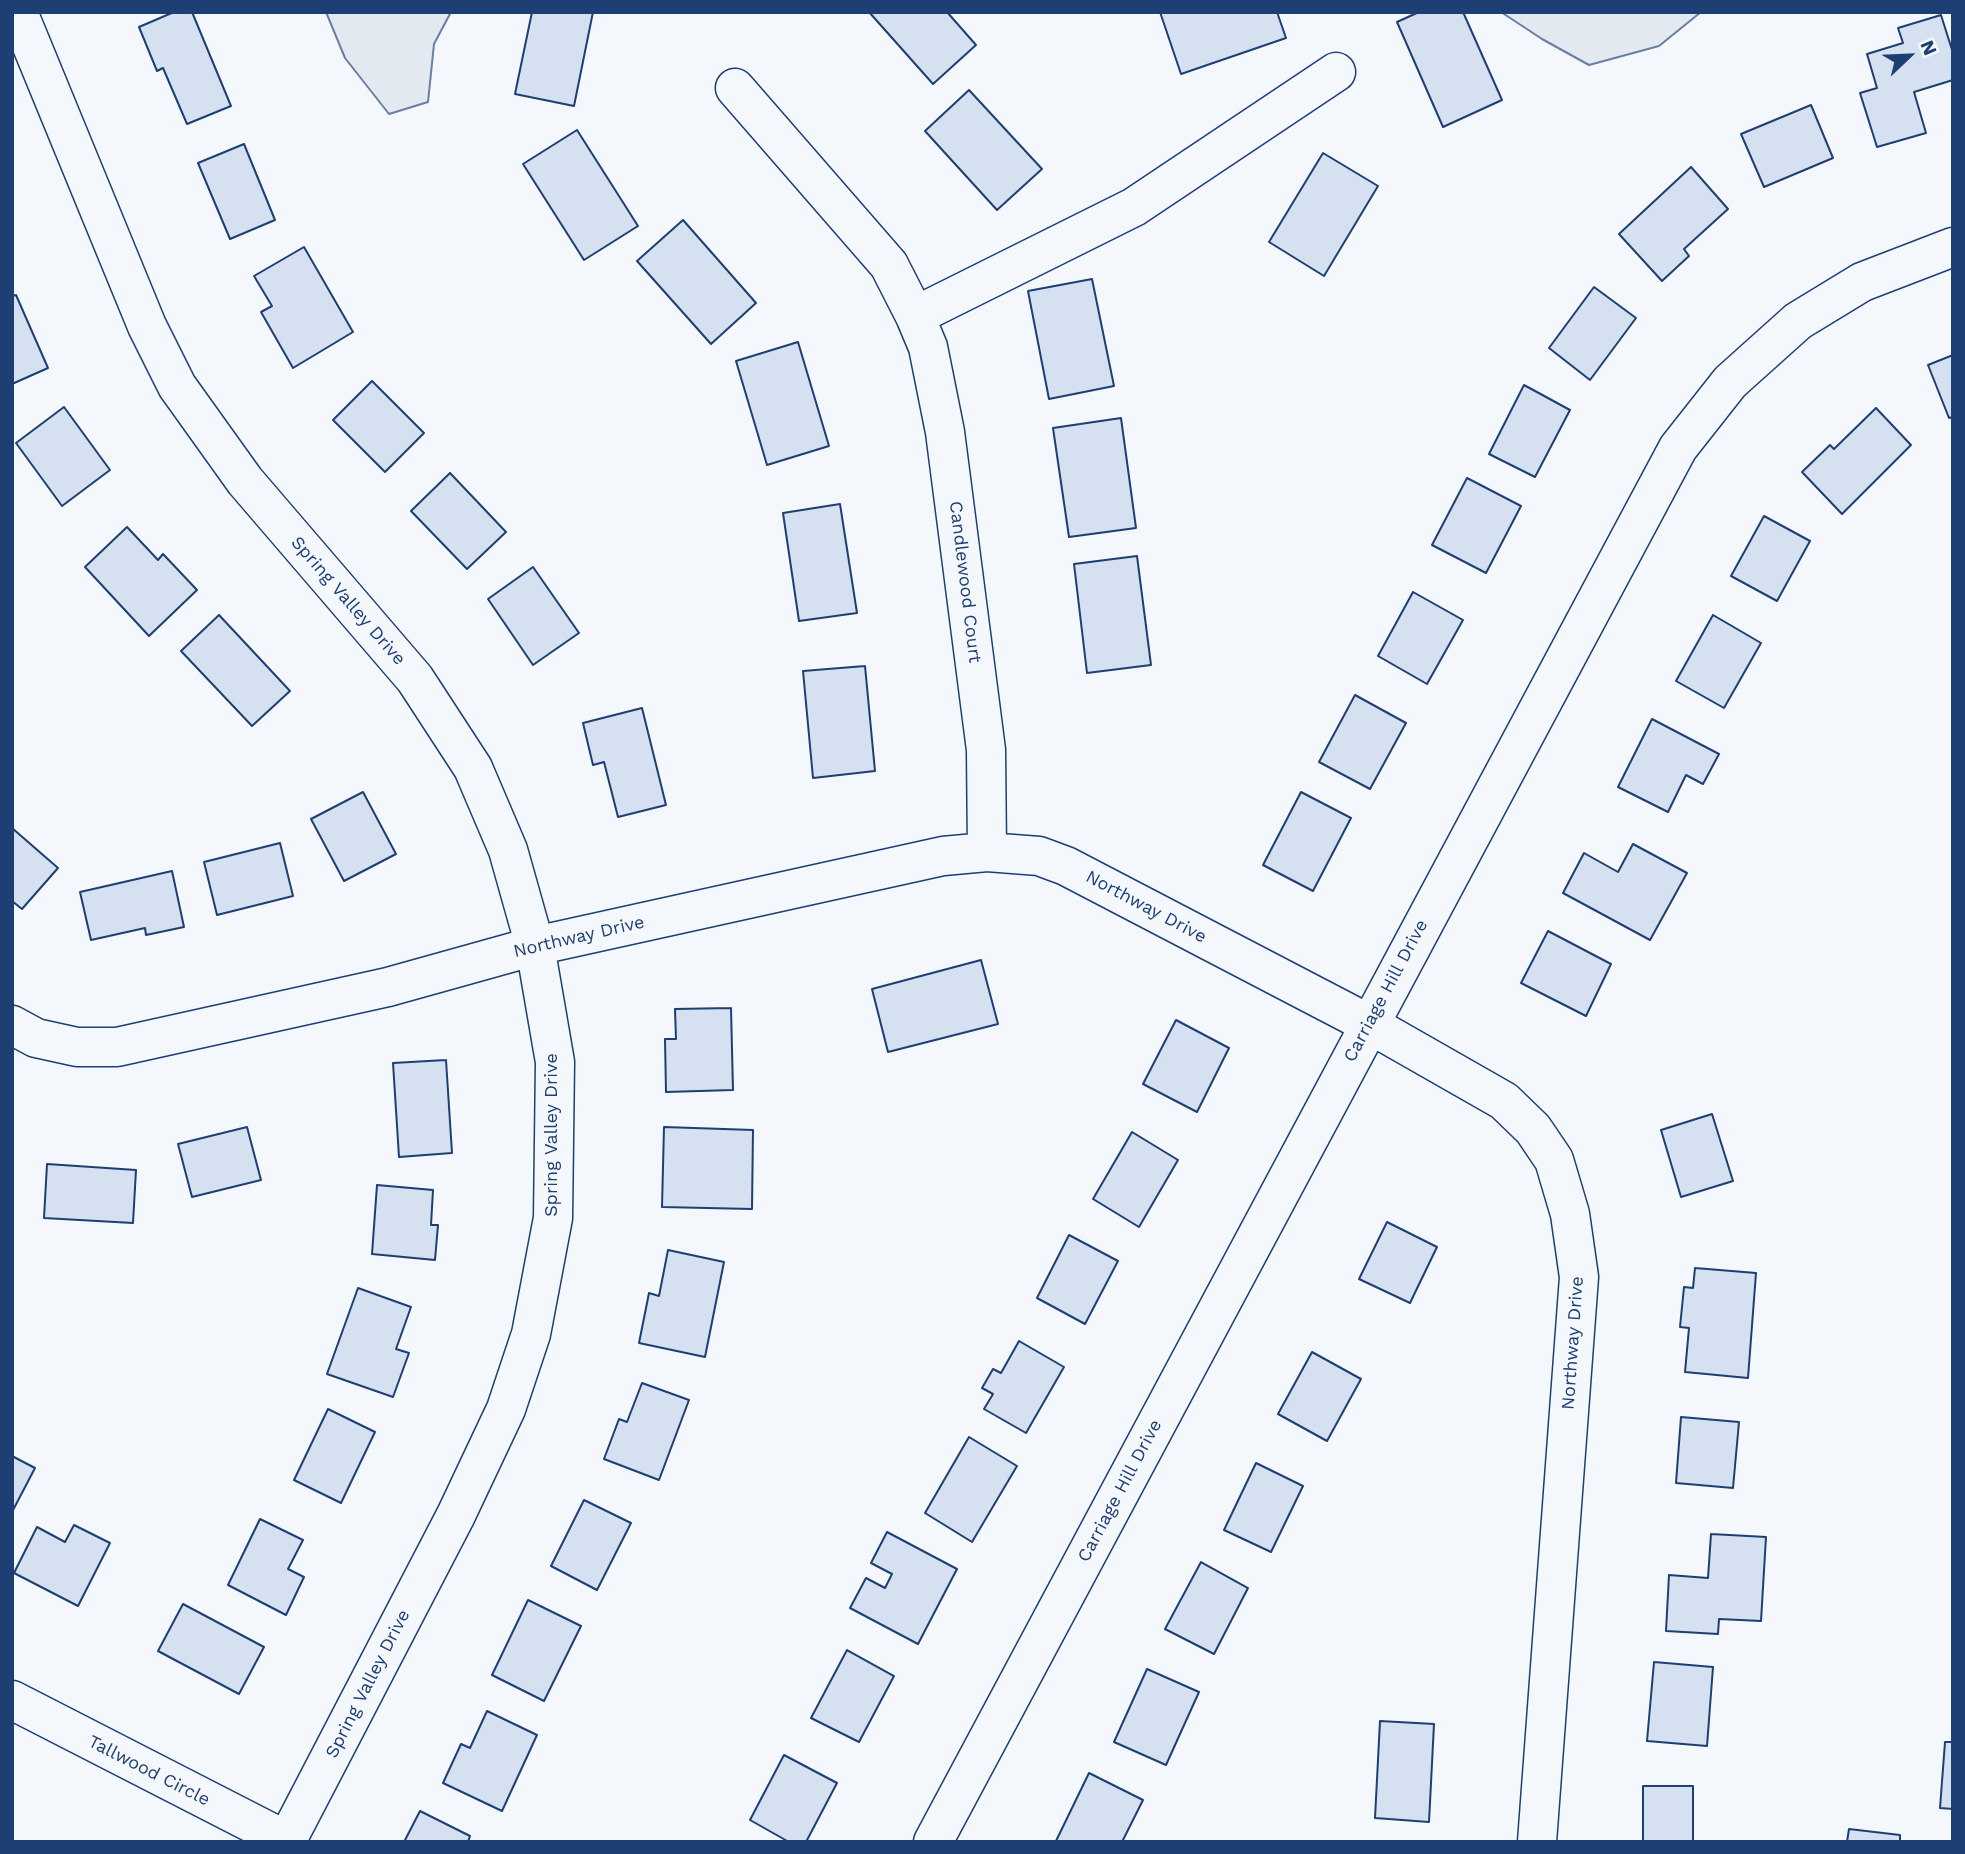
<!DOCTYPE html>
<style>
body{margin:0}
#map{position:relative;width:1965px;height:1854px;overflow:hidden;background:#f4f7fb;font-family:"Work Sans",sans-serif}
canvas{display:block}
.frame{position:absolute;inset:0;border:14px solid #1d3f73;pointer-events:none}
.north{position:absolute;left:1874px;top:21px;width:70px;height:70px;-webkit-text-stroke:5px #f4f7fb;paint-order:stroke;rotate:67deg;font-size:19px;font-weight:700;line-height:28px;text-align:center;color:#1d3f73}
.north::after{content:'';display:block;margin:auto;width:24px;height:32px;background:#1d3f73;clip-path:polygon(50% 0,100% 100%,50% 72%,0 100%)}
</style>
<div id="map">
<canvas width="1965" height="1854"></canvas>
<div class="frame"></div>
<div class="north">N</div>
</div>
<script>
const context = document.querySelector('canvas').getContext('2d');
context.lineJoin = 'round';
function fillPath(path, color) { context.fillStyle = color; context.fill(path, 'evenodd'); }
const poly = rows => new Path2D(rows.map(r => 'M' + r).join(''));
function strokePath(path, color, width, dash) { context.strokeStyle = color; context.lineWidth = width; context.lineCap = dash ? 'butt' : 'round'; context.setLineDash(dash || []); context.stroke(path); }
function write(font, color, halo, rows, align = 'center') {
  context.font = font + ' "Work Sans",sans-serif'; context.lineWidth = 5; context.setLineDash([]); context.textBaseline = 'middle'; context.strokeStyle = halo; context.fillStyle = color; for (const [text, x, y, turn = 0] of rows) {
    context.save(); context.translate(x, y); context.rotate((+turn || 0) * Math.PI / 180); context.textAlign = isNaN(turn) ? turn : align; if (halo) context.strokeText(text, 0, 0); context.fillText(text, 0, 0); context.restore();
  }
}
const green = poly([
 [326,12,451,12,434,44,428,102,389,114,345,58,326,12],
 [1501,12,1701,12,1659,46,1589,65,1542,39,1501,12]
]);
const building = poly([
 [174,12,192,12,231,106,187,124,163,68,157,71,139,27,174,12],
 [532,12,593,12,574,106,515,94,532,12],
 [869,12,947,12,976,45,933,84,869,12],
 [1160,12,1277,12,1286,38,1181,74,1160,12],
 [1419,12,1463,12,1502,100,1443,127,1397,22,1419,12],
 [1941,15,1953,53,1953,80,1914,92,1926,133,1877,147,1860,93,1877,88,1867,54,1903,43,1898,28,1941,15],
 [969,90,1042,169,997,210,925,131,969,90],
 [1811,105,1833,158,1764,187,1741,134,1811,105],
 [577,130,638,226,584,260,523,164,577,130],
 [244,144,275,220,230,239,198,163,244,144],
 [1323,153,1378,186,1324,276,1269,242,1323,153],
 [1691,167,1728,209,1684,249,1689,256,1662,281,1619,234,1691,167],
 [683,220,756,303,711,344,637,261,683,220],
 [304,247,353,332,293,368,261,312,272,306,254,276,304,247],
 [1092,279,1114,386,1049,399,1028,291,1092,279],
 [1594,287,1636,318,1590,380,1549,348,1594,287],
 [16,295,48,368,12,384,12,296,16,295],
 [798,342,829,446,767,465,736,361,798,342],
 [1953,355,1953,417,1949,418,1928,365,1953,355],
 [372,381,424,433,385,472,333,420,372,381],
 [1524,385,1570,410,1535,477,1489,454,1524,385],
 [64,407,110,470,62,506,16,443,64,407],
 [1876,408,1911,445,1842,514,1802,472,1830,445,1834,449,1876,408],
 [1121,418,1136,528,1069,537,1053,428,1121,418],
 [450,473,506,532,467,569,411,511,450,473],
 [1467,478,1521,506,1486,573,1432,545,1467,478],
 [840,504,857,613,799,621,783,513,840,504],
 [1764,516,1810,541,1777,601,1731,576,1764,516],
 [127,527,158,560,163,554,197,590,149,636,85,567,127,527],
 [1137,556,1151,665,1087,673,1074,564,1137,556],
 [533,567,579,633,533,665,488,599,533,567],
 [1413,592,1463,620,1427,684,1378,656,1413,592],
 [219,615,290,691,252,726,181,651,219,615],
 [1713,615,1761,643,1724,708,1676,681,1713,615],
 [865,666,875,771,813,778,803,671,865,666],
 [1355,695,1406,723,1370,789,1319,762,1355,695],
 [642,708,666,805,618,817,604,762,593,765,583,723,642,708],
 [1652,719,1719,754,1703,784,1686,775,1668,812,1618,787,1652,719],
 [363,792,396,854,344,881,311,819,363,792],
 [1301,792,1351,818,1313,891,1263,865,1301,792],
 [12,828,58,868,22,909,12,901,12,828],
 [280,843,293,896,217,915,204,862,280,843],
 [1633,844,1687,873,1650,940,1563,893,1584,853,1618,872,1633,844],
 [172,871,184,927,146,935,145,928,91,940,80,892,172,871],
 [1548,931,1611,964,1586,1016,1521,983,1548,931],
 [981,960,998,1024,888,1052,872,989,981,960],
 [731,1008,733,1090,666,1092,665,1039,676,1039,675,1009,731,1008],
 [1176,1020,1229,1048,1197,1112,1143,1084,1176,1020],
 [446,1060,452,1153,399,1157,393,1063,446,1060],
 [1712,1114,1733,1181,1681,1197,1661,1130,1712,1114],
 [247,1127,261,1180,192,1197,178,1144,247,1127],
 [664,1127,753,1130,752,1209,662,1207,664,1127],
 [1132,1132,1178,1160,1139,1227,1093,1199,1132,1132],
 [47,1164,136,1170,133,1223,44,1218,47,1164],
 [377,1185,433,1190,431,1225,438,1225,435,1260,372,1254,377,1185],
 [1387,1222,1437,1247,1410,1303,1359,1279,1387,1222],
 [1069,1235,1118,1261,1085,1324,1037,1298,1069,1235],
 [668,1250,724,1262,705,1357,639,1343,649,1293,659,1296,668,1250],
 [1695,1268,1756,1273,1748,1378,1685,1372,1689,1328,1680,1327,1684,1287,1693,1288,1695,1268],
 [358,1288,411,1307,396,1349,409,1353,393,1397,327,1374,358,1288],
 [1019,1341,1064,1367,1026,1433,984,1409,993,1394,982,1388,993,1369,1001,1373,1019,1341],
 [1312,1352,1361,1379,1327,1441,1278,1414,1312,1352],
 [642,1383,689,1400,659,1480,604,1459,619,1419,627,1422,642,1383],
 [328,1409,375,1432,341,1503,294,1480,328,1409],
 [1681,1417,1739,1422,1733,1488,1676,1483,1681,1417],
 [969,1437,1017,1466,972,1542,925,1513,969,1437],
 [12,1456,35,1468,12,1512,12,1456],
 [1256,1463,1303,1486,1271,1552,1224,1530,1256,1463],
 [584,1500,631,1523,597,1590,551,1566,584,1500],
 [260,1519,303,1540,288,1569,304,1577,286,1615,228,1585,260,1519],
 [74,1525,110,1543,78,1606,14,1573,37,1527,65,1542,74,1525],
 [887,1532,957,1569,918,1644,850,1608,866,1578,885,1588,892,1574,871,1563,887,1532],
 [1711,1534,1766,1537,1761,1621,1719,1619,1718,1634,1666,1631,1669,1575,1708,1578,1711,1534],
 [1201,1562,1248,1588,1214,1654,1165,1629,1201,1562],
 [528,1600,581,1626,544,1701,492,1675,528,1600],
 [183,1604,264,1647,239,1694,158,1651,183,1604],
 [847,1650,894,1676,859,1742,811,1718,847,1650],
 [1654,1662,1713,1667,1707,1746,1647,1741,1654,1662],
 [1147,1669,1199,1692,1166,1765,1114,1742,1147,1669],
 [487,1711,537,1735,502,1811,443,1783,461,1744,470,1748,487,1711],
 [1380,1721,1434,1724,1429,1822,1375,1818,1380,1721],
 [1945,1742,1953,1742,1953,1809,1940,1808,1945,1742],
 [784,1755,837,1783,806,1842,789,1842,750,1820,784,1755],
 [1089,1773,1143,1800,1122,1842,1056,1841,1089,1773],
 [1643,1786,1693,1786,1693,1842,1643,1842,1643,1786],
 [420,1811,470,1836,468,1842,404,1842,420,1811],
 [1849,1829,1900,1835,1900,1842,1847,1842,1849,1829]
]);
const minor = poly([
 [18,12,147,326,177,386,245,481,415,679,473,768,508,850,535,946,555,1062,553,1218,531,1334,506,1409,456,1515,286,1842],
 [735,88,889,265,915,316,928,347,945,432,986,750,987,852],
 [915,316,1134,207,1336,72],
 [12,1025,36,1038,77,1047,117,1047,388,987,535,946,943,856,987,852,1039,856,1066,866,1369,1024,1504,1101,1533,1129,1554,1160,1570,1214,1579,1277,1537,1842],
 [12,1700,287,1841],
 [933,1842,1678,448,1730,382,1798,321,1862,282,1953,247]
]);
const streetNames = [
 ["Candlewood Court",965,582,83],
 ["Spring Valley Drive",348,601,49],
 ["Northway Drive",1146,907,28],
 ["Northway Drive",579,937,-13],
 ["Carriage Hill Drive",1386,991,-62],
 ["Spring Valley Drive",552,1135,-90],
 ["Northway Drive",1573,1343,-86],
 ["Carriage Hill Drive",1120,1491,-62],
 ["Spring Valley Drive",368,1684,-63],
 ["Tallwood Circle",149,1771,27]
];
fillPath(green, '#e3e9f0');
strokePath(green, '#687fa3', 2);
fillPath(building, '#d5e0f0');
strokePath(building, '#1d3f73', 2);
strokePath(minor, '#1d3f73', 41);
strokePath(minor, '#f4f7fb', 38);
write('18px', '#1d3f73', '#f4f7fb', streetNames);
</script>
